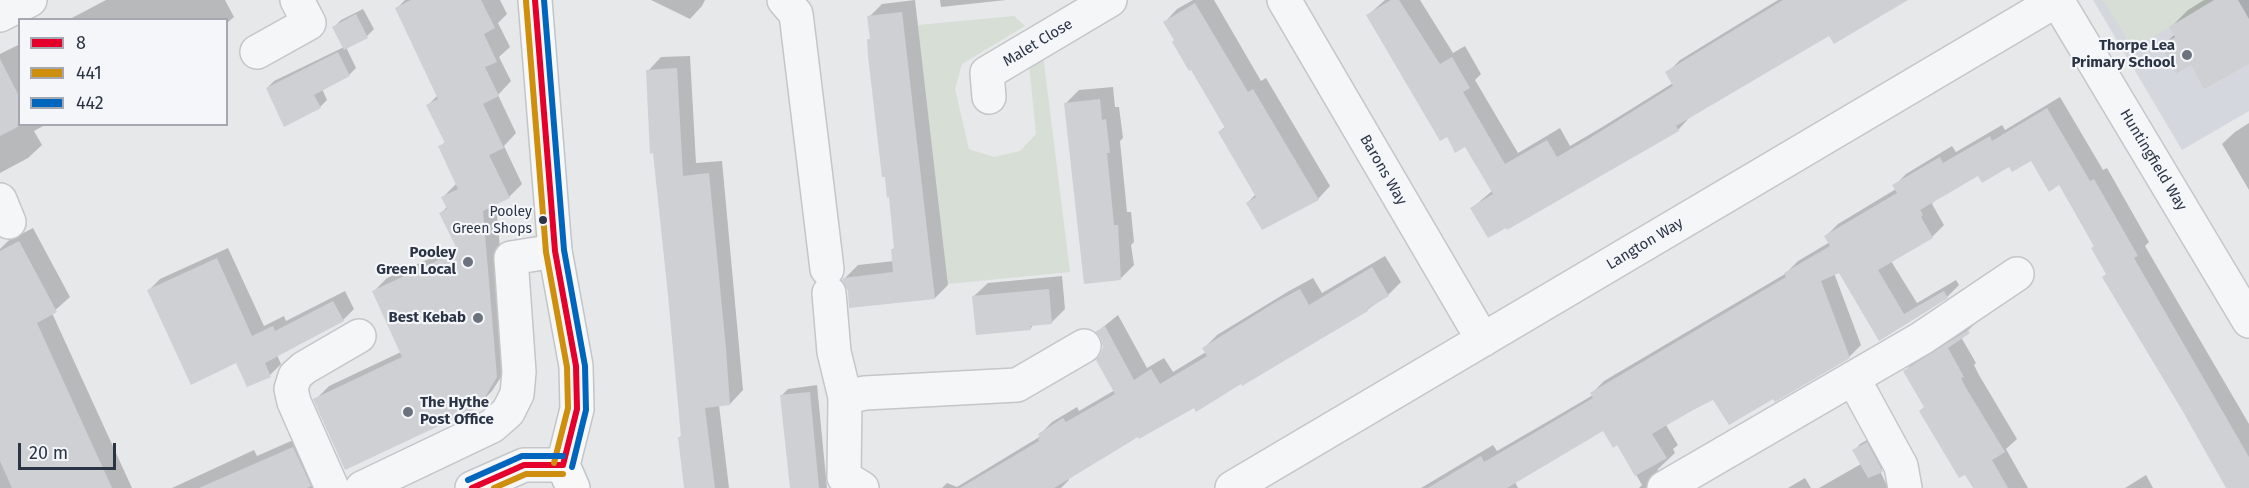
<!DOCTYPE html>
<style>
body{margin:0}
#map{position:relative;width:2249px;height:488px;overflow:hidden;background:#e6e8ea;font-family:"Fira Sans",sans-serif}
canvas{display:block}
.legend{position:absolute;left:18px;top:18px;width:210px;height:108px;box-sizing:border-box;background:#f4f6f9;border:2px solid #a4a8b1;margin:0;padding:8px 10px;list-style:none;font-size:18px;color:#2b3445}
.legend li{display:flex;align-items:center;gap:12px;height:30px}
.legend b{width:30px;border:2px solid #a4a8b1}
.scale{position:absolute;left:18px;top:443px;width:98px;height:27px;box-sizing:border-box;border:3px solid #2b3445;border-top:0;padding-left:8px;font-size:18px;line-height:21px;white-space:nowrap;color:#2b3445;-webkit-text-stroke:4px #f4f6f9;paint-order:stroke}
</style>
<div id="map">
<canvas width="2249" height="488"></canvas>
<ul class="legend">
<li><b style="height:8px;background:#e4002b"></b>8</li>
<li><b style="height:8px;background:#ce8f0e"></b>441</li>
<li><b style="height:8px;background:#0065bd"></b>442</li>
</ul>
<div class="scale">20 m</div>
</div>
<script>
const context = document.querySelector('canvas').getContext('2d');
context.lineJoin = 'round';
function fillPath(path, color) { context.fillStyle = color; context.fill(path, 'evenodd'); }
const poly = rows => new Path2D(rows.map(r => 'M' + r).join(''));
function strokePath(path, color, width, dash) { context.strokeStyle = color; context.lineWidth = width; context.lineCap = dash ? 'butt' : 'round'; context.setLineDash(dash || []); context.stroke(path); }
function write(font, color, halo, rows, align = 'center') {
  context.font = font + ' "Fira Sans",sans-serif'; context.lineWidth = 4.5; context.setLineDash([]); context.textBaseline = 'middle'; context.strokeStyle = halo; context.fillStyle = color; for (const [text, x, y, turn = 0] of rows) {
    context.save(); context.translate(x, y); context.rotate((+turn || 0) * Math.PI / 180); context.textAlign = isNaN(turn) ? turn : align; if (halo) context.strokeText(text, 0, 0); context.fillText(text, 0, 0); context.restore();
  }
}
const built = poly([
 [2093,0,2249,0,2249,111,2182,150]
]);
const green = poly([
 [2103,0,2214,0,2133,49],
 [1014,16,1025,26,962,64,955,89,969,149,994,157,1020,151,1036,134,1029,64,1043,55,1070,272,948,284,918,25]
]);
const shadow = poly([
 [106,0,225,0,234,17,226,24,226,20,68,20],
 [405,0,500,0,507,14,498,23,510,47,499,57,511,81,498,95,516,133,504,146,522,184,509,197,496,203,510,363,492,391,478,405,315,400,329,386,401,352,374,291,387,278,457,246,441,213,447,207,443,197,457,183,440,147,446,141,428,105,438,95,396,9],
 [651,0,705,0,702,6,690,19],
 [915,0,948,285,935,298,849,290,843,280,858,265,894,261,893,249,895,247,890,196,869,40,871,37,869,17,882,4],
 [940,0,1006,0,941,7],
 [1193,0,1214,0,1261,81,1266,78,1330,186,1318,199,1247,203,1256,194,1219,132,1226,126,1165,22,1177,9],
 [1385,0,1420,0,1453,53,1465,46,1481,74,1475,80,1518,153,1560,128,1570,146,1604,126,1673,83,1667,73,1680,60,1778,0,1901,0,1830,34,1690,117,1678,130,1472,208,1492,191,1466,145,1447,135,1368,15],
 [2204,0,2249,0,2249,62,2191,63,2163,46,2175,34,2171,27,2188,10],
 [363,9,374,29,367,36,346,47,356,68,349,75,322,89,327,100,320,107,267,88,274,81,344,47,334,27,341,20],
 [20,44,20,124,47,124,34,131,42,145,28,158,0,173,0,54],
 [690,56,696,163,722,161,738,335,743,390,730,404,719,405,729,488,685,488,679,438,682,435,648,71,661,57],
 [1113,87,1115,107,1119,107,1123,138,1120,141,1127,212,1131,212,1134,242,1131,245,1134,265,1120,279,1065,104,1079,90],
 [2060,97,2103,170,2107,168,2149,242,2145,246,2249,424,2249,488,2228,488,2059,183,2032,159,1979,174,1934,201,1932,204,1944,225,1932,237,1891,261,1917,303,1956,280,1959,285,1947,297,1879,339,1839,271,1834,273,1861,345,1849,357,1774,397,1714,398,1666,425,1678,445,1673,449,1675,453,1658,469,1657,474,1663,488,1639,488,1642,485,1618,443,1604,429,1515,482,1518,488,1421,488,1493,445,1497,451,1547,422,1593,395,1592,393,1604,381,1785,274,1798,261,1830,242,1826,236,1838,224,1896,189,1894,186,1906,174,1952,146,1956,152,2002,125,2005,130],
 [2249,123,2249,190,2222,144,2235,132],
 [33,228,70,297,52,313,132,488,0,488,0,249,8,241],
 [228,248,264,326,284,316,286,321,345,291,354,309,343,320,277,355,281,364,270,375,237,361,149,290,160,279],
 [1385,256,1401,282,1388,295,1367,310,1139,435,1068,478,1069,480,1061,488,942,488,947,483,957,487,1041,436,1040,434,1052,422,1077,407,1079,411,1115,390,1102,336,1097,332,1118,315,1147,368,1164,358,1173,372,1206,352,1204,348,1217,335,1289,291,1313,278,1322,293],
 [1062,276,1065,309,1051,323,1034,324,1030,329,974,296,988,283],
 [1981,318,1961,337,1976,363,1974,365,1979,375,2017,439,2006,449,2028,488,1974,488,1905,371,1917,358],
 [817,385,827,488,799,488,781,396,788,389],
 [307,434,332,488,172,488,254,450,257,456],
 [1874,436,1889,464,1880,471,1888,488,1819,488,1861,464,1854,451,1860,444],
 [2146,475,2153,488,2125,488],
 [1805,478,1811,488,1788,488]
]);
const building = poly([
 [411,0,481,0,495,28,484,34,497,62,485,67,499,96,483,104,504,148,489,155,510,198,483,211,497,377,479,407,345,470,313,399,402,357,372,291,458,251,439,213,447,209,441,197,458,189,438,146,445,143,426,105,438,99,395,8],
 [1391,0,1399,0,1440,64,1452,57,1470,88,1463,92,1505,164,1547,140,1557,157,1590,138,1673,86,1665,72,1783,0,1908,0,1834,44,1829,36,1676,126,1679,131,1507,230,1506,228,1488,238,1470,208,1493,194,1465,147,1455,153,1447,137,1440,141,1366,15],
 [2214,0,2238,0,2249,19,2249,64,2204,89,2191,65,2176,74,2161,46,2175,37,2169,27],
 [1195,3,1248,92,1253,89,1319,200,1262,230,1246,203,1256,197,1218,132,1225,128,1191,70,1189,71,1172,42,1174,40,1163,22],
 [902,12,935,299,849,308,848,291,842,280,843,278,893,272,891,249,894,249,889,197,887,198,885,177,882,177,868,56,867,39,870,39,867,16],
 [356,14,368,38,344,50,332,27],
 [338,52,350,76,314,95,321,108,284,127,266,88],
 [0,59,20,98,20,124,23,124,0,136],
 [677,68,683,176,709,173,726,349,730,405,705,408,715,488,684,488,678,437,681,437,668,295,653,153,650,154,646,70],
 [1100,99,1102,120,1106,119,1110,153,1107,153,1114,225,1118,225,1121,280,1084,284,1064,103],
 [2047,108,2090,181,2094,179,2138,256,2134,258,2249,457,2249,488,2226,488,2182,410,2102,277,2106,274,2091,248,2094,246,2059,185,2049,192,2031,161,2012,172,2009,167,1982,183,1978,176,1920,210,1923,215,1921,217,1933,238,1878,270,1904,314,1944,291,1948,298,1879,341,1839,273,1821,281,1850,358,1775,402,1773,399,1729,425,1713,400,1691,411,1652,434,1667,458,1635,476,1617,445,1613,448,1603,431,1507,488,1428,488,1481,456,1484,462,1534,433,1593,398,1590,393,1786,277,1784,273,1830,246,1824,236,1897,193,1892,185,1940,157,1943,163,1990,136,1992,141],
 [19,241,57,312,37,323,112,488,12,488,0,461,0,251],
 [217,258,252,336,273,326,275,331,333,301,344,321,265,363,271,377,247,387,236,363,191,385,147,290],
 [1372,267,1389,296,1367,309,1368,311,1242,386,1241,384,1196,412,1194,408,1139,439,1138,437,1054,488,960,488,1039,441,1038,439,1040,438,1038,434,1063,418,1066,422,1115,394,1096,360,1100,355,1103,347,1100,337,1095,332,1105,326,1134,380,1151,369,1160,384,1207,356,1202,348,1274,303,1300,289,1309,305],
 [1049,289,1052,324,1030,326,1031,330,976,335,972,296],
 [1968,330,1970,333,1948,348,1964,377,1961,378,1966,388,2005,452,1992,460,2008,488,1973,488,1965,475,1959,478,1919,411,1924,407,1903,371],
 [810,392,819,488,790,488,780,395],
 [1867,442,1883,472,1868,478,1852,450],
 [293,447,311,486,307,488,199,488]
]);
const minor = poly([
 [784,0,796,14,827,269],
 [1284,0,1483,340],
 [0,15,30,0],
 [257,52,309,23,297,0],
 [989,97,987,73,1110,0],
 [0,200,9,222],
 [829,293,834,352,845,397],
 [1853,378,1901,466,1905,488],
 [332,488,294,402,291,389,295,376,304,368,359,336],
 [362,488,492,426,508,412,517,394,519,372,511,258,555,251],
 [472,488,524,465,563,465],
 [862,488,844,477,845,397,865,393,1017,385,1084,346],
 [1232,488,2057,0,2249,321],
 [1664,488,1922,338,2017,274]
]);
const major = poly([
 [535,0,555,251,576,366,577,409,563,465,573,488]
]);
const bus1 = poly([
 [535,0,555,251,576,366,577,409,563,465],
 [472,488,524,465,563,465]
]);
const bus2 = poly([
 [526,1,546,252,567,367,568,408,554,463],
 [494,488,526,474,563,474]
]);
const bus3 = poly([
 [544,0,564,250,585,366,586,410,572,467],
 [468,480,522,456,563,456]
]);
const markers = [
 [2187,55,6,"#6c737f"],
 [543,220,5,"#2b3445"],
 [468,262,6,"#6c737f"],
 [478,318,6,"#6c737f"],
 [408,412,6,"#6c737f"]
];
const busNames = [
 ["Pooley",532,212],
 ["Green Shops",532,229]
];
const streetNames = [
 ["Malet Close",1038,43,-31],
 ["Huntingfield Way",2153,160,59],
 ["Barons Way",1383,170,60],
 ["Langton Way",1645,244,-31]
];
const poiNames = [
 ["Thorpe Lea",2175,46],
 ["Primary School",2175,63],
 ["Pooley",456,253],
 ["Green Local",456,270],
 ["Best Kebab",466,318],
 ["The Hythe",420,403,"left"],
 ["Post Office",420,420,"left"]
];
fillPath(built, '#d4d7dd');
fillPath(green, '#d6ded6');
fillPath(shadow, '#0003');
fillPath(building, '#ced0d3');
strokePath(minor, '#c4c6c8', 36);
strokePath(major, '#c2c5c8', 36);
strokePath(minor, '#f5f6f7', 33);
strokePath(major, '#f8f8f8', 33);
strokePath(bus1, '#e4002b', 6);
strokePath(bus2, '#ce8f0e', 6);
strokePath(bus3, '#0065bd', 6);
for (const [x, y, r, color] of markers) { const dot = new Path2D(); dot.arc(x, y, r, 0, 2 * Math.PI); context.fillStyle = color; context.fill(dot); strokePath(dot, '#f4f6f9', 2); }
write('14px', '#2b3445', '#f4f6f9', busNames, 'right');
write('15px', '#2b3445', '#f4f6f9', streetNames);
write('bold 15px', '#2b3445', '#f4f6f9', poiNames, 'right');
</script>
